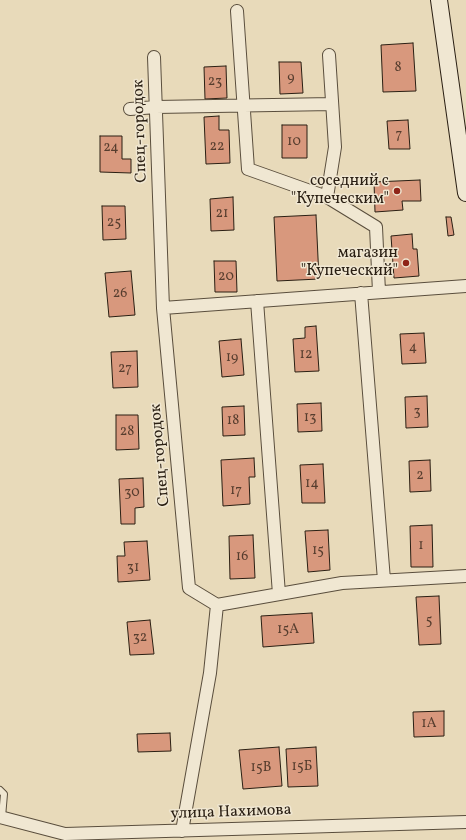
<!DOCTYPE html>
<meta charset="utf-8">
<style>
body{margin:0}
canvas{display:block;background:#e8daba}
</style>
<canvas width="466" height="840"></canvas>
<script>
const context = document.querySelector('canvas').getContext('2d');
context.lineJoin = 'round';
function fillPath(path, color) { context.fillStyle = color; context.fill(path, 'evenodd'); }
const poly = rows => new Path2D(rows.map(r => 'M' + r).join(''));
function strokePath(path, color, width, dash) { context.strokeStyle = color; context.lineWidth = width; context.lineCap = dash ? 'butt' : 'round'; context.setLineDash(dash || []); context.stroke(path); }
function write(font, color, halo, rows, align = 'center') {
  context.font = font + ' Vollkorn,serif'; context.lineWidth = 3; context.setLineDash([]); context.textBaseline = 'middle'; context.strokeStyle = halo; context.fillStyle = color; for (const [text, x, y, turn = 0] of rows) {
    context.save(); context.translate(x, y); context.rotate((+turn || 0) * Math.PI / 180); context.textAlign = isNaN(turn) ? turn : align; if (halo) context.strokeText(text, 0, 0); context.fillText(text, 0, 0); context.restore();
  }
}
const building = poly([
 [413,43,416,91,383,92,381,45,413,43],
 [279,62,301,62,303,93,280,94,279,62],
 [226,66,227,98,205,99,204,67,226,66],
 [219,116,219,130,229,130,230,163,206,164,204,117,219,116],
 [408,120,410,149,389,149,387,121,408,120],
 [282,125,307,125,307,158,282,158,282,125],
 [100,136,122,136,122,159,131,159,131,173,100,172,100,136],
 [420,180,421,201,402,201,403,210,375,212,374,182,420,180],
 [233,197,234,230,211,231,210,199,233,197],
 [102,206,125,206,126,239,103,240,102,206],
 [316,215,319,279,277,281,274,217,316,215],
 [446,217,451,217,454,235,448,236,446,217],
 [412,234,413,249,417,249,419,276,394,278,391,236,412,234],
 [214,261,236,261,237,292,215,292,214,261],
 [131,271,135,315,109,317,105,273,131,271],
 [316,326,319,371,295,372,293,339,305,338,305,327,316,326],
 [424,333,426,363,402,364,400,334,424,333],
 [241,339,244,375,222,377,219,341,241,339],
 [137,351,138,387,113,388,111,352,137,351],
 [427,396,428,427,406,428,405,397,427,396],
 [321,403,322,431,298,432,297,404,321,403],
 [244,406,245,435,223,436,222,407,244,406],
 [116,415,138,415,139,449,116,450,116,415],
 [254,458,255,477,249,477,250,504,223,506,221,460,254,458],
 [430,460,431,491,410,492,409,461,430,460],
 [323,464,325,503,302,503,300,465,323,464],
 [143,478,144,507,135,508,135,524,121,524,119,479,143,478],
 [432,525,433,567,411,567,410,526,432,525],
 [328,530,330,570,308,572,305,531,328,530],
 [253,535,255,578,230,579,229,536,253,535],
 [147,541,150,580,118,582,117,556,125,556,124,542,147,541],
 [439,596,441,644,419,645,416,597,439,596],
 [312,613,314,643,263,647,261,616,312,613],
 [150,620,154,654,130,655,127,622,150,620],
 [444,711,444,736,414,737,413,712,444,711],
 [170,733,171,751,138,752,137,734,170,733],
 [279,747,282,786,243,789,239,750,279,747],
 [316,747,318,786,288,787,286,749,316,747]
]);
const lane = poly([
 [0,790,4,794,2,817]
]);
const street = poly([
 [237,11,248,169,327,197,376,227,379,292],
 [154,57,163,308,189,588,217,605,210,673,182,831],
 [130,109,156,107,332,104],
 [327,197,335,147,329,55],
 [361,293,384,580],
 [257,301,279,594],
 [163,308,466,286],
 [217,605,342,583,466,576],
 [0,817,65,834,466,822]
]);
const secondary = poly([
 [439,0,466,193]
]);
const markers = [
 [397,191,4,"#8f2418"],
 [406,263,4,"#8f2418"]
];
const numberNames = [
 ["8",398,68],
 ["9",291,78],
 ["23",215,82],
 ["7",399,135],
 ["10",294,142],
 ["22",217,147],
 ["24",111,148],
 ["21",222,214],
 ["25",114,223],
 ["20",226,277],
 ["26",120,294],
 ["4",413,348],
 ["12",306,355],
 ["19",232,358],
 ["27",125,369],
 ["3",417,412],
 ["13",310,418],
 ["18",233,421],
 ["28",127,432],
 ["2",420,476],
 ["14",312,484],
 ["17",236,491],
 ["30",132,493],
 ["1",421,546],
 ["15",318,551],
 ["16",242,557],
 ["31",133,568],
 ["5",429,621],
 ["15А",288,630],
 ["32",140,638],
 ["1А",429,724],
 ["15Б",302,767],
 ["15В",261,768]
];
const streetNames = [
 ["Спец-городок",141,131,-92],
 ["Спец-городок",161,455,-95],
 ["улица Нахимова",231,813,-2]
];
const poiNames = [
 ["соседний с",389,182],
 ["\"Купеческим\"",389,200],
 ["магазин",398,254],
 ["\"Купеческий\"",398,272]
];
fillPath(building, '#d8987d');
strokePath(building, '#2a1f13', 1);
strokePath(lane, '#5a4e3d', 8);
strokePath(street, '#5a4e3d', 14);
strokePath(secondary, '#2a1f13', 18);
strokePath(lane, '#f0e7d2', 6);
strokePath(street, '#f0e7d2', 12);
strokePath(secondary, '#f0e7d2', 16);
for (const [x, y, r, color] of markers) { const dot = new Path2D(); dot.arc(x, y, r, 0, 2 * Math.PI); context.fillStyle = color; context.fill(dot); strokePath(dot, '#f0e7d2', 1.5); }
write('14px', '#563d2e', null, numberNames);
write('16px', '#2a1f13', '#f0e7d2', streetNames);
write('16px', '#2a1f13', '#f0e7d2', poiNames, 'right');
</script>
